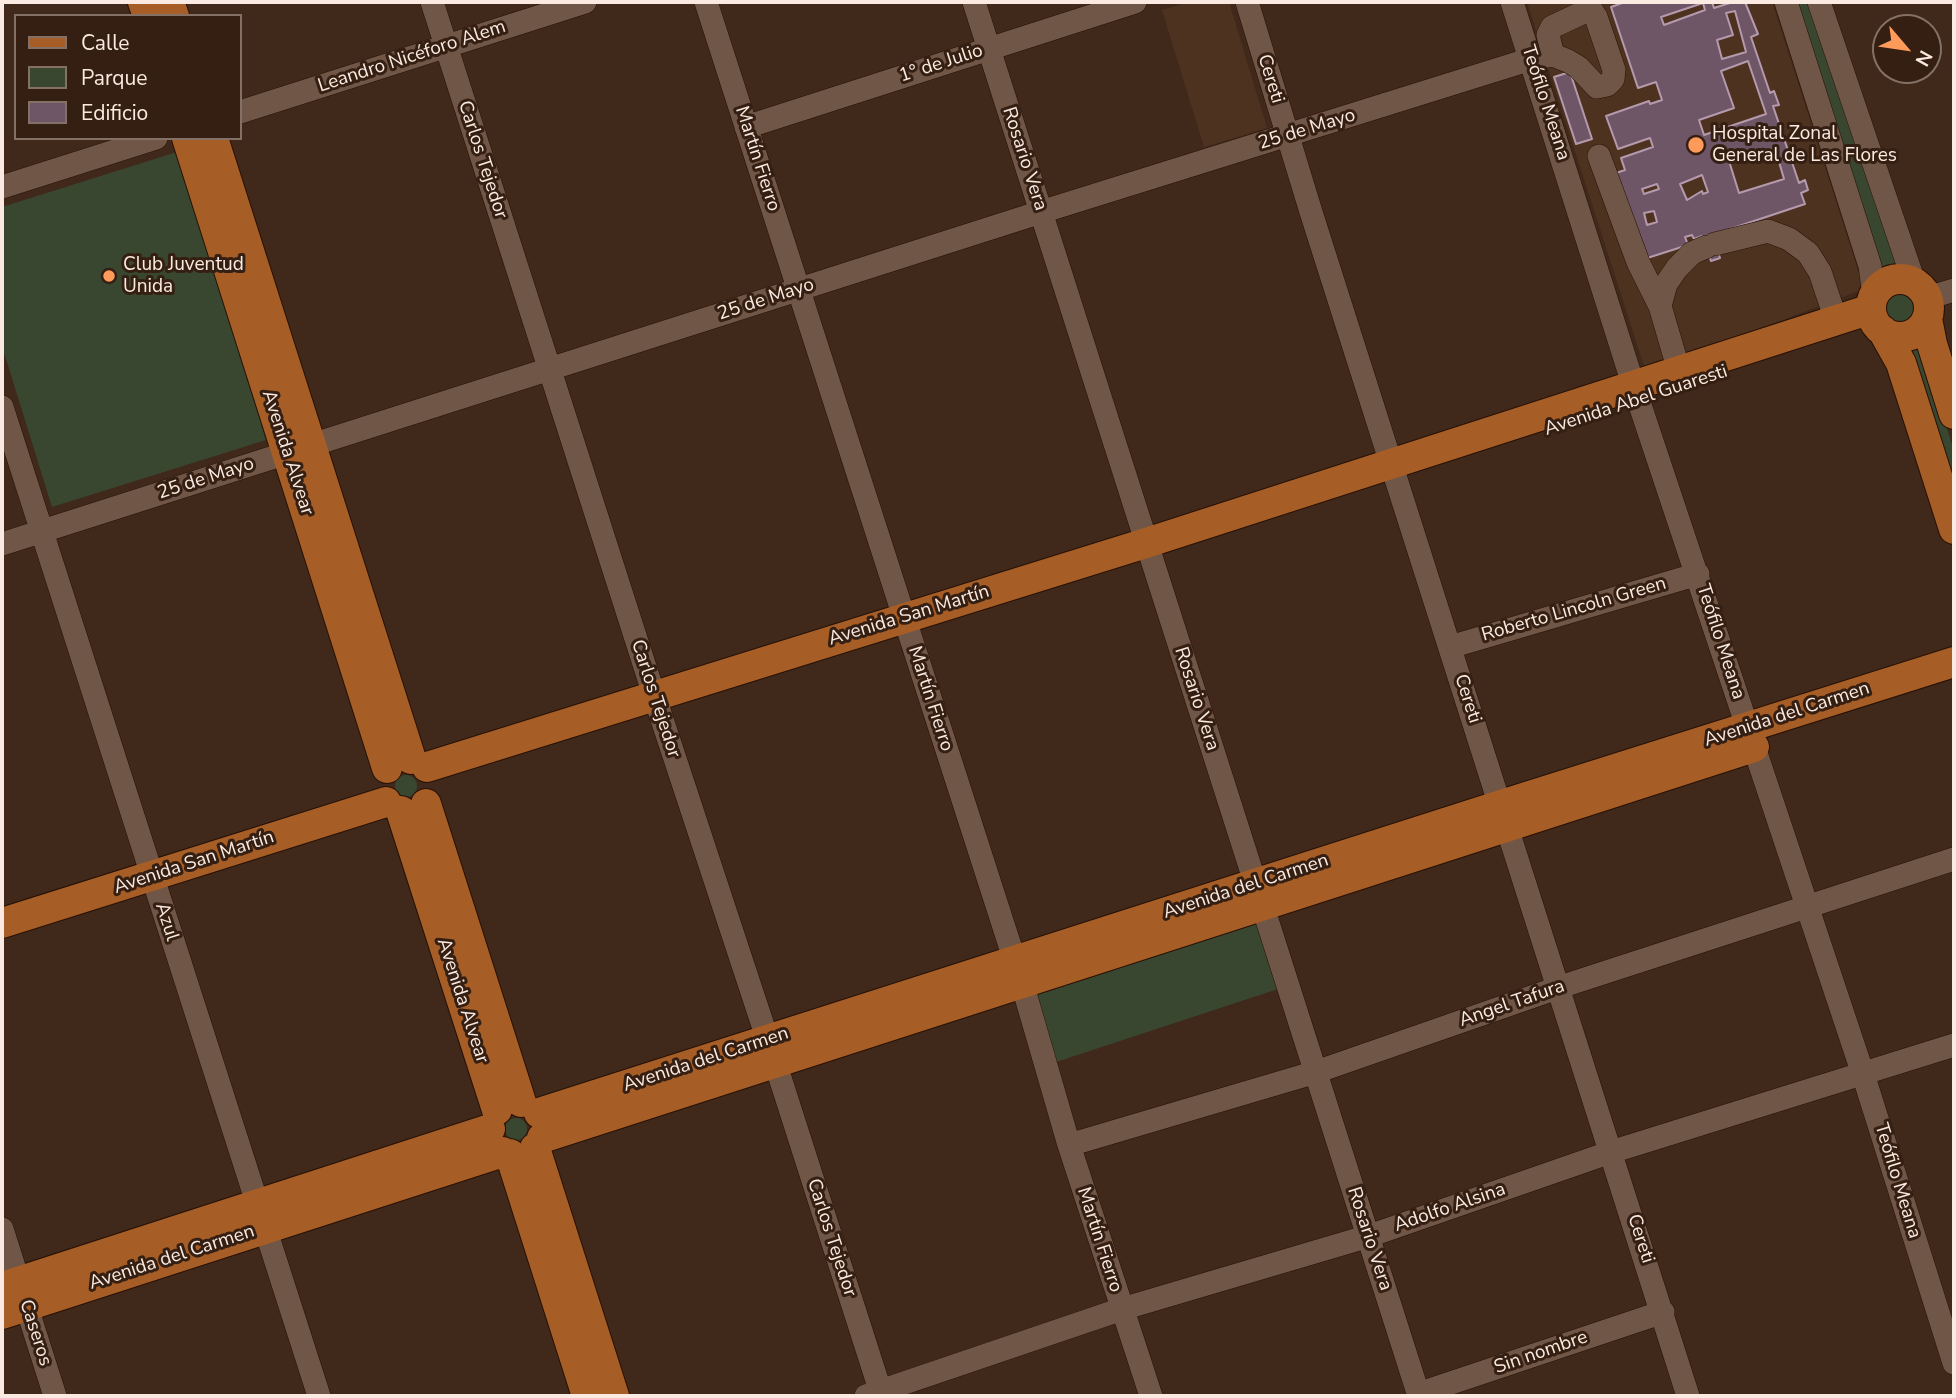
<!DOCTYPE html>
<meta charset="utf-8">
<style>
body{margin:0}
#map{position:relative;width:1956px;height:1398px;overflow:hidden;background:#40291b;font-family:"Nunito Sans",sans-serif}
canvas{display:block}
.frame{position:absolute;inset:0;border:4px solid #faeae1;pointer-events:none}
.legend{position:absolute;left:14px;top:14px;width:228px;height:126px;box-sizing:border-box;background:#351f12;border:2px solid #847065;margin:0;padding:9px 12px;list-style:none;font-size:21px;color:#faeae1}
.legend li{display:flex;align-items:center;gap:14px;height:35px}
.legend b{width:35px;border:2px solid #847065}
.north{position:absolute;left:1872px;top:14px;width:70px;height:70px;box-sizing:border-box;background:#351f12;border:2px solid #847065;border-radius:50%;rotate:119deg;font-size:19px;font-weight:700;line-height:28px;text-align:center;color:#faeae1}
.north::after{content:'';display:block;margin:auto;width:24px;height:32px;background:#ff9b5a;clip-path:polygon(50% 0,100% 100%,50% 72%,0 100%)}
</style>
<div id="map">
<canvas width="1956" height="1398"></canvas>
<div class="frame"></div>
<ul class="legend">
<li><b style="height:9px;background:#a75e26"></b>Calle</li>
<li><b style="height:19px;background:#394731"></b>Parque</li>
<li><b style="height:19px;background:#6e5667"></b>Edificio</li>
</ul>
<div class="north">N</div>
</div>
<script>
const context = document.querySelector('canvas').getContext('2d');
context.lineJoin = 'round';
function fillPath(path, color) { context.fillStyle = color; context.fill(path, 'evenodd'); }
const poly = rows => new Path2D(rows.map(r => 'M' + r).join(''));
function strokePath(path, color, width, dash) { context.strokeStyle = color; context.lineWidth = width; context.lineCap = dash ? 'butt' : 'round'; context.setLineDash(dash || []); context.stroke(path); }
function write(font, color, halo, rows, align = 'center') {
  context.font = font + ' "Nunito Sans",sans-serif'; context.lineWidth = 6; context.setLineDash([]); context.textBaseline = 'middle'; context.strokeStyle = halo; context.fillStyle = color; for (const [text, x, y, turn = 0] of rows) {
    context.save(); context.translate(x, y); context.rotate((+turn || 0) * Math.PI / 180); context.textAlign = isNaN(turn) ? turn : align; if (halo) context.strokeText(text, 0, 0); context.fillText(text, 0, 0); context.restore();
  }
}
const built = poly([
 [1189,2,1229,2,1267,128,1204,147,1162,10],
 [1527,2,1772,2,1864,289,1646,372]
]);
const green = poly([
 [1797,2,1814,2,1900,272,1885,277],
 [177,152,266,440,52,507,2,346,2,207],
 '1884 308a17 17 0 1 1 34 0a17 17 0 1 1-34 0Z',
 [1920,343,1954,451,1954,503,1905,348],
 '395 786a11 11 0 1 1 22 0a11 11 0 1 1-22 0Z',
 [1259,920,1281,988,1056,1062,1034,994],
 '505 1129a11 11 0 1 1 22 0a11 11 0 1 1-22 0Z'
]);
const building = poly([
 [1625,2,1712,2,1714,8,1733,2,1745,2,1758,34,1751,37,1770,93,1774,91,1779,105,1773,106,1799,183,1805,180,1808,190,1801,193,1805,204,1712,235,1720,258,1711,261,1702,236,1694,239,1692,235,1685,237,1688,245,1641,260,1610,175,1625,170,1621,158,1653,147,1650,138,1618,149,1606,116,1649,101,1650,104,1662,100,1656,82,1638,88,1611,7,1625,2],
 [1703,3,1705,10,1664,25,1661,17,1703,3],
 [1735,11,1746,52,1722,59,1717,40,1733,35,1726,13,1735,11],
 [1748,61,1766,114,1704,135,1699,120,1734,108,1721,71,1748,61],
 [1775,148,1784,179,1739,193,1729,161,1775,148],
 [1702,175,1708,192,1703,194,1702,191,1687,200,1680,184,1702,175],
 [1657,184,1659,189,1644,194,1642,189,1657,184],
 [1654,211,1657,222,1647,225,1644,213,1654,211],
 [1570,72,1592,139,1576,144,1554,77,1570,72]
]);
const minor = poly([
 [432,2,654,695,775,1062,882,1396],
 [706,2,1022,983,1069,1145,1151,1396],
 [974,2,1419,1396],
 [1247,2,1311,212,1688,1396],
 [1512,2,1633,384,1863,1074,1954,1363],
 [1786,2,1870,266,1874,296],
 [1819,2,1914,282],
 [240,112,585,2],
 [746,127,1135,2],
 [1599,156,1638,262,1660,306],
 [2,187,156,138],
 [1715,244,1768,231,1789,239,1808,253,1820,272,1836,320],
 [1927,298,1954,290],
 [1679,371,1660,306,1666,284,1677,268,1692,253,1706,247],
 [2,407,319,1396],
 [2,544,1041,212,1531,59,1553,55,1568,61,1578,67,1597,87,1607,85,1613,79,1614,70,1596,17,1592,11,1586,11,1552,27,1548,35,1553,55],
 [1450,647,1698,574],
 [1069,1145,1316,1072,1560,987,1954,859],
 [2,1229,55,1396],
 [1418,1394,1663,1312],
 [866,1396,1122,1309,1369,1236,1611,1152,1954,1045]
]);
const major = poly([
 [143,2,148,16],
 [169,2,174,16],
 [187,138,387,768],
 [213,138,411,759],
 '1871 308a29 29 0 1 1 58 0a29 29 0 1 1-58 0Z',
 [1927,319,1932,344,1954,414],
 [1883,331,1901,363,1954,529],
 [427,767,1146,543,1871,309],
 [426,804,521,1102],
 [401,811,497,1110],
 [2,923,386,802],
 [539,1113,1501,805,1954,662],
 [542,1138,1754,747],
 [535,1148,614,1396],
 [510,1154,587,1396],
 [2,1287,490,1129],
 [2,1314,503,1152]
]);
const markers = [
 [1696,145,9,"#ff9b5a"],
 [109,276,7,"#ff9b5a"]
];
const streetNames = [
 ["Leandro Nicéforo Alem",412,57,-18],
 ["1° de Julio",941,64,-18],
 ["Cereti",1270,79,73],
 ["Teófilo Meana",1545,103,72],
 ["25 de Mayo",1307,130,-17],
 ["Martín Fierro",757,159,72],
 ["Rosario Vera",1024,159,72],
 ["Carlos Tejedor",482,160,72],
 ["25 de Mayo",766,300,-18],
 ["Avenida Abel Guaresti",1636,401,-18],
 ["Avenida Alvear",287,453,72],
 ["25 de Mayo",206,479,-18],
 ["Roberto Lincoln Green",1574,610,-16],
 ["Avenida San Martín",909,616,-17],
 ["Teófilo Meana",1720,642,72],
 ["Carlos Tejedor",655,699,72],
 ["Martín Fierro",930,699,72],
 ["Rosario Vera",1196,699,72],
 ["Cereti",1467,699,72],
 ["Avenida del Carmen",1787,715,-18],
 ["Avenida San Martín",194,863,-18],
 ["Avenida del Carmen",1246,887,-18],
 ["Azul",166,922,72],
 ["Avenida Alvear",462,1001,72],
 ["Angel Tafura",1512,1004,-19],
 ["Avenida del Carmen",706,1060,-18],
 ["Teófilo Meana",1897,1181,73],
 ["Adolfo Alsina",1450,1208,-19],
 ["Carlos Tejedor",831,1238,72],
 ["Rosario Vera",1369,1239,72],
 ["Cereti",1640,1239,72],
 ["Martín Fierro",1099,1240,72],
 ["Avenida del Carmen",172,1258,-18],
 ["Caseros",35,1333,72],
 ["Sin nombre",1541,1353,-19]
];
const poiNames = [
 ["Hospital Zonal",1712,134],
 ["General de Las Flores",1712,156],
 ["Club Juventud",123,265],
 ["Unida",123,287]
];
fillPath(built, '#4e3220');
fillPath(green, '#394731');
fillPath(building, '#6e5667');
strokePath(building, '#b59aad', 2);
strokePath(minor, '#261105', 24);
strokePath(major, '#261105', 32);
strokePath(minor, '#705647', 23);
strokePath(major, '#a75e26', 30);
for (const [x, y, r, color] of markers) { const dot = new Path2D(); dot.arc(x, y, r, 0, 2 * Math.PI); context.fillStyle = color; context.fill(dot); strokePath(dot, '#351f12', 2.5); }
write('19px', '#faeae1', '#351f12', streetNames);
write('19px', '#faeae1', '#351f12', poiNames, 'left');
</script>
